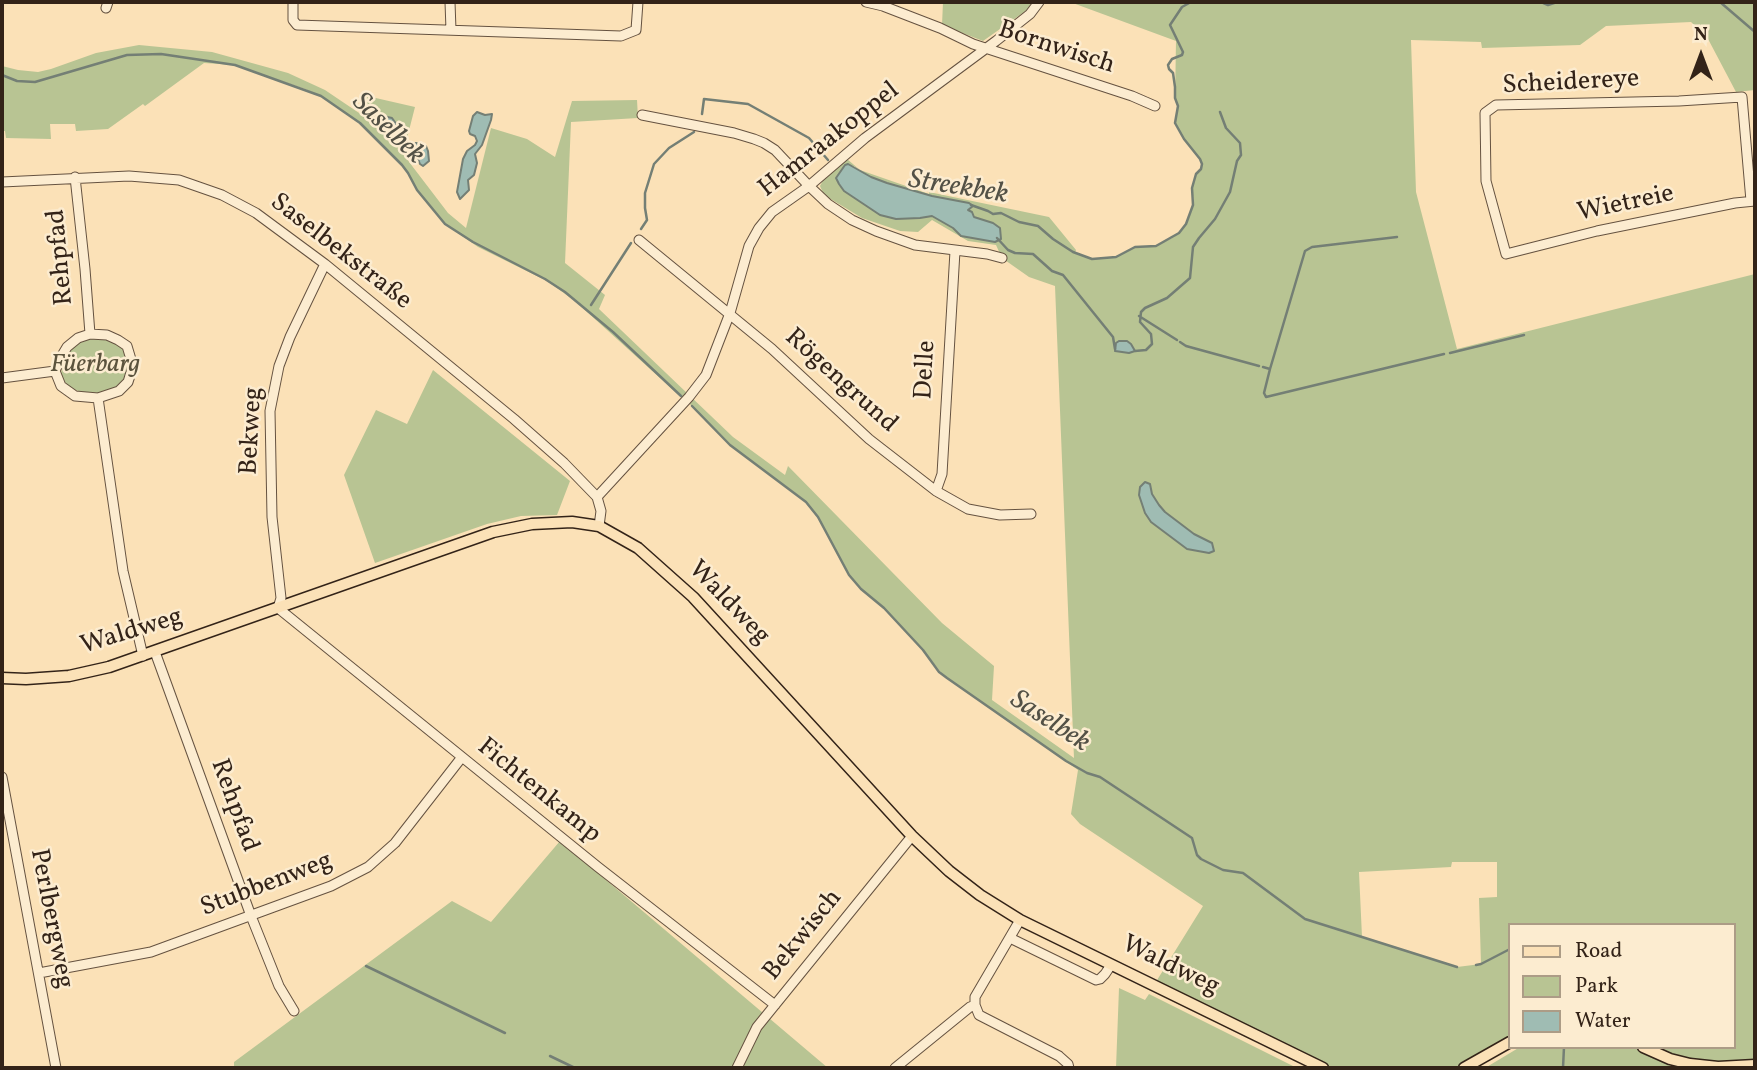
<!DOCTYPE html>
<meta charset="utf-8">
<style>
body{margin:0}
#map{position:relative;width:1757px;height:1070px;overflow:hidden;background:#fbe1b7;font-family:Vollkorn,serif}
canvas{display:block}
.frame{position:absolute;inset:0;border:4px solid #332318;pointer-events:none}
.legend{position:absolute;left:1508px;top:923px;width:228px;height:126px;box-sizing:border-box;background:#fcecd0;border:2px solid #ac9c86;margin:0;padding:9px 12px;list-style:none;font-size:21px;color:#332318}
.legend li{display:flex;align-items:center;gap:14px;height:35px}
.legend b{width:35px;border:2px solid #ac9c86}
.north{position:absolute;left:1666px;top:21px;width:70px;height:70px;-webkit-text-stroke:5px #fcecd0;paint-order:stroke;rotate:0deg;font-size:19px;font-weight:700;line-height:28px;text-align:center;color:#332318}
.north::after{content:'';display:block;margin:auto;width:24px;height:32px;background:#332318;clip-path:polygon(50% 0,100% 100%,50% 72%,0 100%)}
</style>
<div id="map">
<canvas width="1757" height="1070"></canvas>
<div class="frame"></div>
<ul class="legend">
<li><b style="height:9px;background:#fbe1b7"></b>Road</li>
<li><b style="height:19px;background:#b8c493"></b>Park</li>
<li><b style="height:19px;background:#9fbcb3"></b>Water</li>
</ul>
<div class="north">N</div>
</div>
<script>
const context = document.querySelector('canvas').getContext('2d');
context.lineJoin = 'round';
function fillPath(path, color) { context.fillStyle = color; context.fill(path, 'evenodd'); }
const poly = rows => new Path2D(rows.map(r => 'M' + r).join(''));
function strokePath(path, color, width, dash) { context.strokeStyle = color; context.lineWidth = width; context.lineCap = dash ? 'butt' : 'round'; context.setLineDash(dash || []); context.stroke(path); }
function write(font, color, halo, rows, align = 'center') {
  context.font = font + ' Vollkorn,serif'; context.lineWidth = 5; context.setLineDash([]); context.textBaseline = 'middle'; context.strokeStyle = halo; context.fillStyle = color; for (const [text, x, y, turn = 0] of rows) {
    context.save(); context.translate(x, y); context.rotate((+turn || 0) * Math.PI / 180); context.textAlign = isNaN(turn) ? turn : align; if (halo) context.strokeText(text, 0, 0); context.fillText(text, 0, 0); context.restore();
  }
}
const green = poly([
 [943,2,1032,2,1027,10,983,41,942,25],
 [1070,2,1755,2,1755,90,1736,92,1707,37,1691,22,1606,26,1580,45,1482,48,1481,42,1411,40,1416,192,1457,349,1755,274,1755,1065,1718,1067,1643,1047,1734,1047,1734,925,1510,925,1510,1042,1464,1068,1323,1068,1154,985,1203,906,1080,824,1071,814,1078,770,943,675,923,650,884,608,861,589,849,575,818,517,802,498,730,445,692,406,681,397,575,301,547,281,478,247,445,224,417,190,406,169,360,123,337,106,321,96,305,89,235,65,204,63,145,106,143,104,108,129,76,131,75,124,50,124,51,139,6,138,5,131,2,131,2,66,18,70,38,72,51,69,96,53,139,45,212,52,288,73,325,90,362,115,367,96,415,107,403,154,448,213,466,228,491,128,527,139,555,157,572,101,637,100,638,118,571,122,565,263,605,295,599,309,733,437,785,475,788,466,942,623,994,666,992,700,1074,758,1055,286,1029,277,1002,258,996,245,968,241,932,220,918,232,900,231,862,218,824,195,820,186,826,175,847,159,860,170,929,194,929,192,1049,217,1076,250,1075,253,1092,259,1116,257,1132,248,1156,246,1172,238,1179,233,1188,220,1194,202,1192,188,1195,176,1201,169,1202,164,1200,159,1184,139,1175,123,1178,106,1175,101,1176,41],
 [845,165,854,166,871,177,887,183,932,196,969,203,967,210,972,212,974,217,993,223,995,242,962,236,953,228,932,216,920,218,896,219,880,215,844,191,836,178],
 [1452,862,1497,862,1497,897,1479,898,1481,964,1457,967,1362,937,1359,872,1451,867],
 [90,338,107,338,114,342,123,349,127,359,128,369,124,381,117,388,98,395,87,394,70,388,65,382,61,374,63,361,69,352,77,344],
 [433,370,570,481,557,515,521,516,487,524,375,563,344,475,376,410,407,424],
 [560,841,828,1068,234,1068,234,1062,452,901,491,922],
 [1119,988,1145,1000,1149,994,1297,1068,1116,1068],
 [1520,1047,1633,1047,1655,1058,1683,1068,1485,1068]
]);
const water = poly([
 [477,112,485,115,492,114,491,120,482,145,475,154,477,163,474,175,468,180,469,190,460,199,457,192,463,159,467,151,475,145,477,141,475,136,470,134,469,131,473,116,477,112],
 [383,116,392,118,397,125,398,129,390,134,382,133,380,130,378,122,380,118,383,116],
 [416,143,426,146,428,151,429,161,423,166,420,164,418,159,411,151,412,145,416,143],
 [848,164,871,177,887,183,932,196,969,203,973,206,968,210,972,212,974,217,993,223,1000,228,1001,239,995,242,961,236,953,228,932,216,920,218,896,219,880,215,844,191,839,184,836,178,845,165,848,164],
 [1119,341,1127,341,1131,344,1135,351,1129,353,1115,351,1116,343,1119,341],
 [1145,482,1150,484,1152,494,1159,505,1165,512,1194,534,1212,543,1214,551,1209,553,1187,549,1151,522,1145,513,1139,495,1140,487,1145,482]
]);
const stream = poly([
 [1541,2,1548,5,1557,2],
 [1720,2,1755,32],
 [2,75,17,81,35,82,127,55,161,54,235,65,321,96,360,123,402,165,408,173,417,190,445,224,473,242,545,279,565,292,613,332,681,396],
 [702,114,704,99,748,104,809,138,828,160],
 [971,205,988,211,993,214,1001,213,1019,222,1038,226,1053,239,1073,252,1092,259,1116,257,1135,247,1156,246,1179,233,1186,224,1193,205,1192,188,1196,174,1201,169,1202,164,1200,159,1184,139,1175,123,1178,106,1175,98,1175,87,1173,73,1169,69,1168,65,1172,59,1182,55,1183,52,1170,25,1182,7,1191,2],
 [641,229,647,220,645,208,645,193,654,164,669,148,694,132],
 [997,238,1008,250,1015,253,1033,254,1052,271,1063,275,1113,337,1115,349],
 [591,305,631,243],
 [1139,316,1177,340],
 [1180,342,1186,346,1259,366],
 [1135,351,1146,350,1152,344,1151,334,1140,322,1141,312,1145,308,1167,298,1190,278,1193,247,1199,238,1215,219,1230,192,1237,161,1241,155,1240,143,1226,128,1220,112],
 [1450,353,1524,335],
 [1263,367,1270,369,1305,251,1312,247,1397,237],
 [1270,369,1264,393,1266,397,1444,354],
 [692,406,730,445,806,502,818,517,849,575,861,589,884,608,923,650,939,672,947,678,1066,761,1087,773,1100,777,1192,838,1197,855,1201,859,1223,870,1243,873,1305,919,1457,967],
 [1476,965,1481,964,1510,949],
 [366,966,505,1033],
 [550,1056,575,1068],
 [1563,1068,1564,1047]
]);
const minor = poly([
 [293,2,293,20,297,25,621,36,636,30,638,2],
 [450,2,451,30],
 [866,2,883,6,940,28,973,44,1132,96,1155,106],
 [106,8,108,2],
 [642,115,734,133,754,139,764,143,775,150,809,186,828,204,852,220,876,231,915,245,987,254,1002,258],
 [75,177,85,269,90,334],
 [2,182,129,176,179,180,222,195,256,213,325,264,514,419,564,463,597,497,601,511,599,526],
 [1751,201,1742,97,1679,101,1496,105,1485,113,1486,181,1506,254,1597,231,1735,203,1755,201],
 [639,240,772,349,869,439,936,491,968,509,1000,515,1031,514],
 [325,264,290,337,279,366,270,411,272,517,281,598,278,608,598,867,775,1005],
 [90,334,107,335,118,340,127,346,133,366,128,382,119,391,98,398,75,396,61,386,55,371,61,357,67,347,78,338,90,334],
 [2,378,55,371],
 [98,398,123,571,143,656],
 [936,491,942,474,955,251],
 [597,497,689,397,706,375,730,313,749,246,759,228,772,212,809,186,865,138,996,41,1030,14,1039,2],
 [155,652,251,916,279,986,294,1011],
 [2,777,56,1068],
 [1020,920,975,997,975,1005,979,1015,1059,1056,1068,1064,1069,1068],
 [1010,938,1096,980,1100,979,1105,974,1111,965],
 [39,973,151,952,331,886,368,867,395,843,462,757],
 [737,1068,757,1027,912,836],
 [895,1068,970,1007,975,1005]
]);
const major = poly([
 [2,678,26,679,69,676,109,667,493,532,532,524,572,522,599,526,638,548,693,597,912,836,949,871,980,895,1020,920,1323,1068],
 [1643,1047,1670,1059,1690,1064,1718,1067,1755,1065],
 [1464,1068,1510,1042]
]);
const streetNames = [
 ["Bornwisch",1056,49,18],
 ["Scheidereye",1571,84,-3],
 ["Hamraakoppel",830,141,-38],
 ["Wietreie",1626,205,-12],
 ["Saselbekstraße",340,253,38],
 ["Rehpfad",62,257,-95],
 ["Delle",927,370,-87],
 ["Rögengrund",840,382,42],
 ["Bekweg",253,431,-87],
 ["Waldweg",728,604,46],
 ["Waldweg",132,633,-17],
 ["Fichtenkamp",538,792,39],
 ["Rehpfad",233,806,70],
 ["Stubbenweg",267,886,-21],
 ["Perlbergweg",50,919,79],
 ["Bekwisch",804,936,-51],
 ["Waldweg",1170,967,26]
];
const parkNames = [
 ["Füerbarg",95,366]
];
const waterNames = [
 ["Saselbek",387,130,44],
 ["Streekbek",958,189,9],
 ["Saselbek",1049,723,33]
];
fillPath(green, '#b8c493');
fillPath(water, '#9fbcb3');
strokePath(water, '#747f75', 2);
strokePath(stream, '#747f75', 2.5);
strokePath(minor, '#655240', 11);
strokePath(major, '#332318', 13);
strokePath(minor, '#fcecd0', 9);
strokePath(major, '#fbe1b7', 10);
write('26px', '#332318', '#fcecd0', streetNames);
write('italic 26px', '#5b533d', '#fcecd0', parkNames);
write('italic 28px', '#535146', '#fcecd0', waterNames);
</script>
